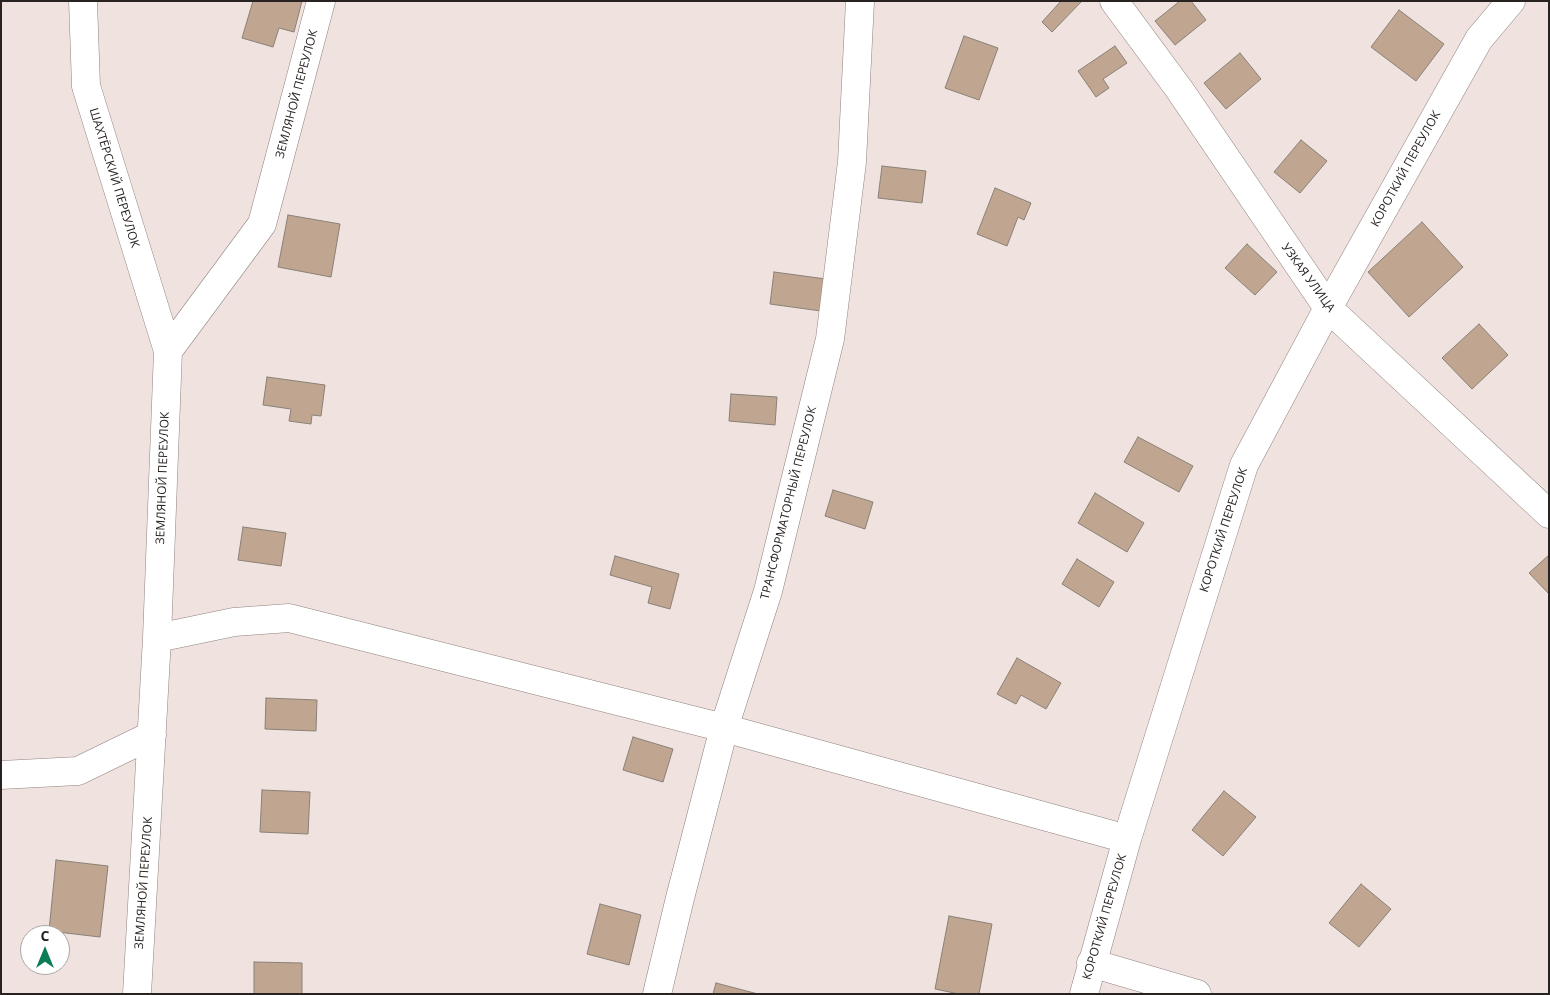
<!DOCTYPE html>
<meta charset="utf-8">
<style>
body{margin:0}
#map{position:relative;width:1550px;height:995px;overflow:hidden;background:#f0e2de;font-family:"Open Sans",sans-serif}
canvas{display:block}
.frame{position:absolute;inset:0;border:2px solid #282321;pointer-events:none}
.north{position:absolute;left:20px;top:925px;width:50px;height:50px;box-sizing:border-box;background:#fff;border:1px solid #a9a7a6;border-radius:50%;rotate:0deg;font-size:14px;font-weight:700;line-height:20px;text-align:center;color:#282321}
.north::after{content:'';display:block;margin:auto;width:18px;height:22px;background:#0c7c58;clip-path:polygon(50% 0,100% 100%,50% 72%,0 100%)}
</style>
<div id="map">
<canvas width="1550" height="995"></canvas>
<div class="frame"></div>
<div class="north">С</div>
</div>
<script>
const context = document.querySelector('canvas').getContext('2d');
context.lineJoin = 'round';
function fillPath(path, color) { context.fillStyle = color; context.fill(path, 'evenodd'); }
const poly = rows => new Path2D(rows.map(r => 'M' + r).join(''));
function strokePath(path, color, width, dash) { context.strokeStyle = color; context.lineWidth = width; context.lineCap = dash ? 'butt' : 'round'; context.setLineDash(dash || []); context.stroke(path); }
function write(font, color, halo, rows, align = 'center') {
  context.font = font + ' "Open Sans",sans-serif'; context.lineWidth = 4.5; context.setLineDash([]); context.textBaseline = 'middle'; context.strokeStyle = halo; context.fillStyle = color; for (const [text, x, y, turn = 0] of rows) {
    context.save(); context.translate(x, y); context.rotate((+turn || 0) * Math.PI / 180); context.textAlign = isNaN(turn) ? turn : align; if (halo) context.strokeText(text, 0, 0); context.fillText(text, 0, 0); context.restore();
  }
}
const building = poly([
 [253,1,302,1,294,32,279,28,273,47,242,38,253,1],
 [1061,1,1082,1,1052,32,1042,22,1061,1],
 [1180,1,1191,1,1206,20,1175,45,1155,21,1180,1],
 [1399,10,1444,44,1416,81,1371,47,1399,10],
 [964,36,998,48,979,100,945,88,964,36],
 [1115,46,1127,63,1103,79,1109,88,1096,97,1078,71,1115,46],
 [1240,53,1261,79,1226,109,1204,83,1240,53],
 [1301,140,1327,161,1300,193,1274,172,1301,140],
 [882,166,926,171,922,203,878,198,882,166],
 [995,188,1031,203,1024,220,1018,217,1007,246,977,234,995,188],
 [288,215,340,224,331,277,278,267,288,215],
 [1422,222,1463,267,1409,317,1368,272,1422,222],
 [1247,244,1277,272,1255,295,1225,268,1247,244],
 [774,272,826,279,821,311,770,304,774,272],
 [1479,324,1508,355,1472,389,1442,358,1479,324],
 [267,377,325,385,321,416,312,415,311,424,289,421,291,409,263,405,267,377],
 [731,394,777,397,775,425,729,421,731,394],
 [1138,437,1193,466,1179,492,1124,462,1138,437],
 [833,490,873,502,865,529,825,516,833,490],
 [1095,493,1144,523,1127,552,1078,523,1095,493],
 [243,527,286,533,281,566,238,560,243,527],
 [1549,555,1549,594,1529,573,1549,555],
 [615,556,679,574,670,609,648,603,652,587,610,575,615,556],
 [1077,559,1114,582,1099,607,1062,584,1077,559],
 [1017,658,1061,683,1046,709,1021,695,1016,704,997,694,1017,658],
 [266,698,317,700,316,731,265,729,266,698],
 [633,737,673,749,663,782,623,770,633,737],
 [262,790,310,792,308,834,260,832,262,790],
 [1224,791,1256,817,1223,856,1192,830,1224,791],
 [56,860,108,866,100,937,49,931,56,860],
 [1361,884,1391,909,1359,947,1329,923,1361,884],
 [600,904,641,915,629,965,587,954,600,904],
 [949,916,992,924,979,994,959,994,935,989,949,916],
 [254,962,302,963,302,994,254,994,254,962],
 [716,983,758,994,713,994,716,983]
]);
const minor = poly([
 [83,1,86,86,168,351],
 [1114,1,1179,89,1328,308,1549,514],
 [157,638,234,622,289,618,724,728,1127,839],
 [1,775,78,771,152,735],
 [1091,963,1197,994],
 [137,994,157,638,168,351,262,224,321,1],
 [657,994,680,898,724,728,768,591,830,339,852,162,860,1],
 [1084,994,1127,839,1244,465,1328,308,1479,39,1511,1]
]);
const streetNames = [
 ["ЗЕМЛЯНОЙ ПЕРЕУЛОК",297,94,-75],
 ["КОРОТКИЙ ПЕРЕУЛОК",1406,169,-61],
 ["ШАХТЁРСКИЙ ПЕРЕУЛОК",114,178,73],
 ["УЗКАЯ УЛИЦА",1308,278,54],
 ["ЗЕМЛЯНОЙ ПЕРЕУЛОК",163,478,-88],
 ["ТРАНСФОРМАТОРНЫЙ ПЕРЕУЛОК",789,503,-76],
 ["КОРОТКИЙ ПЕРЕУЛОК",1224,530,-72],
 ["ЗЕМЛЯНОЙ ПЕРЕУЛОК",144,883,-86],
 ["КОРОТКИЙ ПЕРЕУЛОК",1105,917,-74]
];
fillPath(building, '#c0a690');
strokePath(building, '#888078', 1);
strokePath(minor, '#8f837f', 29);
strokePath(minor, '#fff', 28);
write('12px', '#282321', '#fff', streetNames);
</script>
